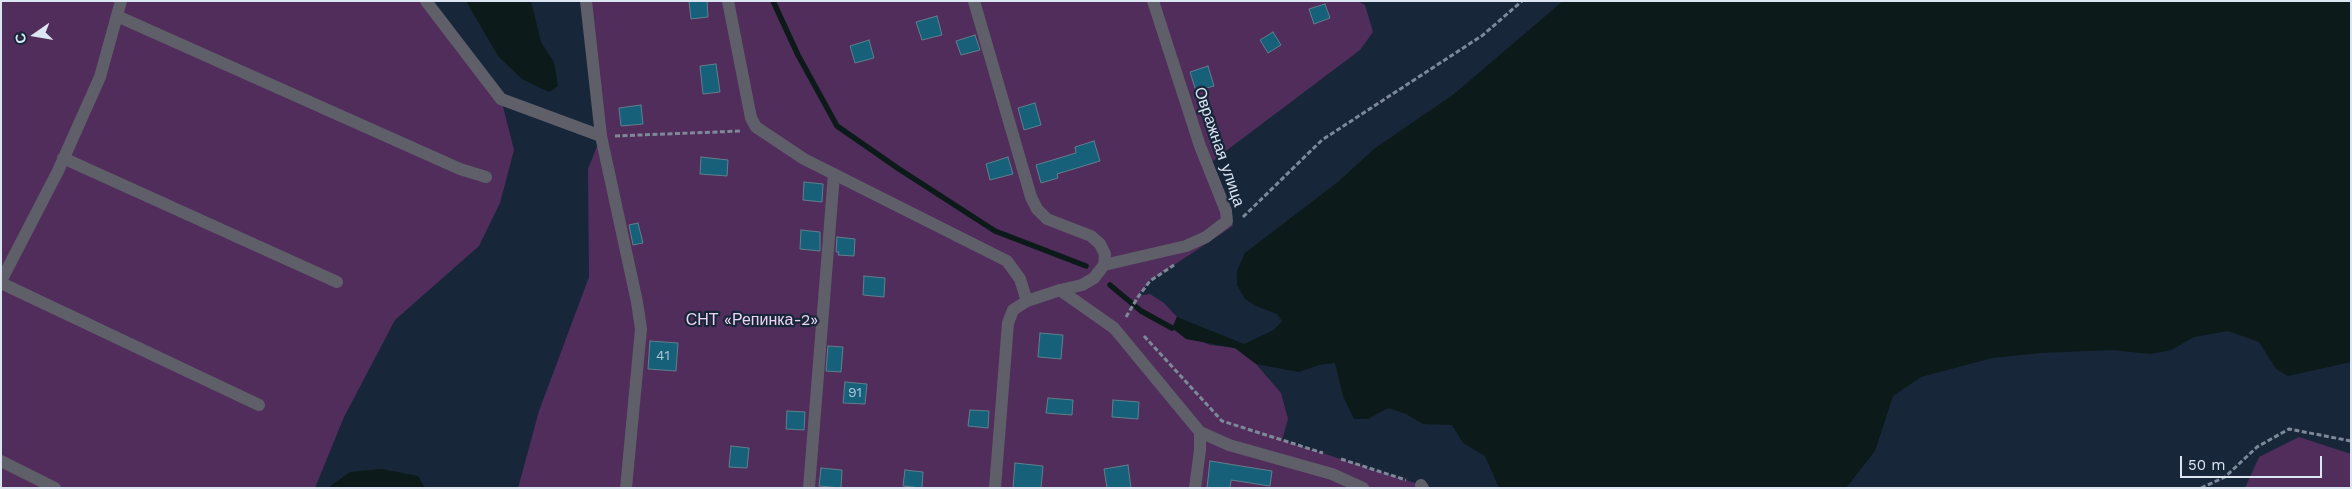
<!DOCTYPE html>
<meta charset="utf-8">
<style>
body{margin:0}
#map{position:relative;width:2352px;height:489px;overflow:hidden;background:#182639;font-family:"Work Sans",sans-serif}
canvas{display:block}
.frame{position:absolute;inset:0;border:2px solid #dce6f3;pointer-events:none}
.north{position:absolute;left:10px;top:10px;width:50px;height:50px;-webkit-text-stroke:4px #182639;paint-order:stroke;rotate:257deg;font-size:14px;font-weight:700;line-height:20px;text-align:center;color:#dce6f3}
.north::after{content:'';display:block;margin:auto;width:18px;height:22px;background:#dce6f3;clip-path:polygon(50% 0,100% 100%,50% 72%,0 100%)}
.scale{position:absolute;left:2180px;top:456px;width:142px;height:22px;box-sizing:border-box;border:2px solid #dce6f3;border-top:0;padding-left:6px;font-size:15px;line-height:18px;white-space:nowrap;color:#dce6f3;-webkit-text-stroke:4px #182639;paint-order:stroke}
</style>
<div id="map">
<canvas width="2352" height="489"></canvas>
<div class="frame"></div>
<div class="north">С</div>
<div class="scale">50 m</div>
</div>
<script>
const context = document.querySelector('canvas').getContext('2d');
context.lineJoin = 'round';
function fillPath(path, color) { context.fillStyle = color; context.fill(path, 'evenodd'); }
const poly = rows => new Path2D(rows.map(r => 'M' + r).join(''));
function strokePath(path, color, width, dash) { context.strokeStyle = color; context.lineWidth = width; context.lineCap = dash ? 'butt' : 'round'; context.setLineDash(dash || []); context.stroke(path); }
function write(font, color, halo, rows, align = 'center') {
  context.font = font + ' "Work Sans",sans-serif'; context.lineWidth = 4.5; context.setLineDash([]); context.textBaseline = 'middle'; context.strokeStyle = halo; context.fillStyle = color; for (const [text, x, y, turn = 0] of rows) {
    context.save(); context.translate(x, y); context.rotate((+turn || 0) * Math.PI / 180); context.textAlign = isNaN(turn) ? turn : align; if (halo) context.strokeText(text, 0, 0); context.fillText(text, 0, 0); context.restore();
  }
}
const green = poly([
 [1,1,426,1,501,99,514,150,500,203,479,246,395,320,344,417,315,488,1,488],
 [581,1,1358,1,1365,5,1373,32,1360,50,1210,163,1233,226,1150,281,1138,296,1150,294,1164,303,1177,317,1173,328,1210,345,1235,348,1256,364,1281,393,1288,419,1282,440,1421,485,1423,488,518,488,539,411,589,277,588,169,601,136],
 [2299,437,2351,454,2351,488,2245,488,2259,457]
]);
const water = poly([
 [466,1,531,1,541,42,554,62,558,86,549,92,522,79,498,56],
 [1563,1,2351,1,2351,362,2288,376,2276,369,2259,342,2228,331,2194,337,2171,350,2151,354,2112,350,2040,353,1992,358,1921,377,1893,396,1875,451,1846,488,1499,488,1485,456,1463,443,1452,425,1423,424,1406,414,1388,408,1368,419,1354,419,1343,396,1335,363,1319,365,1299,372,1256,364,1235,348,1186,339,1172,328,1177,317,1244,344,1274,330,1282,321,1277,314,1256,306,1245,299,1237,285,1237,271,1245,253,1339,181,1374,149,1454,94],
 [382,469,418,476,425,488,328,488,350,472]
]);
const stream = poly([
 [773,1,798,55,837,126,899,169,995,231,1086,266],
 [1110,285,1141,311,1172,328]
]);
const building = poly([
 [689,1,707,1,708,17,691,19,689,1],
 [1325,4,1330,18,1314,24,1309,9,1325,4],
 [937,16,942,35,922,40,916,22,937,16],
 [1273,32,1281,45,1268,53,1260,40,1273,32],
 [975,35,980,50,961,55,956,41,975,35],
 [869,40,874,58,855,63,850,46,869,40],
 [716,64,720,92,703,94,700,66,716,64],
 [1208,66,1214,86,1196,91,1190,72,1208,66],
 [1035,103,1041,125,1024,130,1018,108,1035,103],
 [641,105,643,124,621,126,619,108,641,105],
 [1094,141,1100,161,1057,174,1058,178,1041,183,1036,165,1076,153,1075,147,1094,141],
 [701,157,728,160,727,176,700,174,701,157],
 [1008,157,1013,174,990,180,986,164,1008,157],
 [804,182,823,184,822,202,803,200,804,182],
 [638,223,643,243,633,245,629,225,638,223],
 [801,230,820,232,820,251,800,249,801,230],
 [837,237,855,239,854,256,838,255,839,252,836,252,837,237],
 [864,276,885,278,884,297,863,295,864,276],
 [1040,333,1063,335,1061,359,1038,357,1040,333],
 [650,341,678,343,676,371,648,369,650,341],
 [828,346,843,347,841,372,826,371,828,346],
 [845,382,867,384,865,404,843,403,845,382],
 [1048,398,1073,400,1072,415,1046,413,1048,398],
 [1113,400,1139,402,1138,419,1112,417,1113,400],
 [970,410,989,411,988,428,968,426,970,410],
 [787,411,805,412,804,430,786,429,787,411],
 [731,446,749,448,747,468,729,467,731,446],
 [1210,461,1272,471,1270,486,1231,480,1230,488,1207,488,1210,461],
 [1015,463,1043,466,1041,488,1013,488,1015,463],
 [1128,465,1131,488,1107,488,1104,469,1128,465],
 [821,468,842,470,841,488,819,486,821,468],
 [905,470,923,472,922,488,903,486,905,470]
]);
const path = poly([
 [615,136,741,131],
 [1243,217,1322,140,1483,35,1522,1],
 [1126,317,1138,297,1150,281,1174,265],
 [1144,336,1222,421,1323,453],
 [1341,459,1406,480],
 [2201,488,2225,477,2257,447,2289,429,2351,441]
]);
const minor = poly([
 [426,1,501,99,601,136],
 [586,1,601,136,637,302,641,329,626,488],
 [728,1,751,118,756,127,804,159,1007,261,1020,279,1027,301],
 [974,1,1031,197,1037,209,1047,219,1091,236,1100,244,1105,254,1104,265],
 [117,16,460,169,486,177],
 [63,158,337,282],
 [1,281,58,171,100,77,121,1],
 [1,283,259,405],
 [1060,290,1114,328,1200,432,1229,445,1332,474,1363,488],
 [1,461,55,488],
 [1421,485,1423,488],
 [809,488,834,174],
 [995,488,1008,323,1013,310,1027,301,1060,290,1082,285,1094,278,1104,265,1186,246,1206,237,1227,221,1226,211,1200,146,1153,1],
 [1195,488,1200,450,1200,432]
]);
const numberNames = [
 ["41",663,356],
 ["91",855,393]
];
const streetNames = [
 ["Овражная улица",1219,147,71]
];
const parkNames = [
 ["СНТ «Репинка-2»",752,320]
];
fillPath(green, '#512d5b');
fillPath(water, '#0c1a19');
strokePath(stream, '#0c1a19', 5.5);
fillPath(building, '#166179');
strokePath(building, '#607f8c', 1);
strokePath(path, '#7d8898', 3, [5, 2.5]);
strokePath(minor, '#5f5f6a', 12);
write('14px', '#aac5d4', null, numberNames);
write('16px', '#dce6f3', '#182639', streetNames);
write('16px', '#edd4f5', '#182639', parkNames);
</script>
